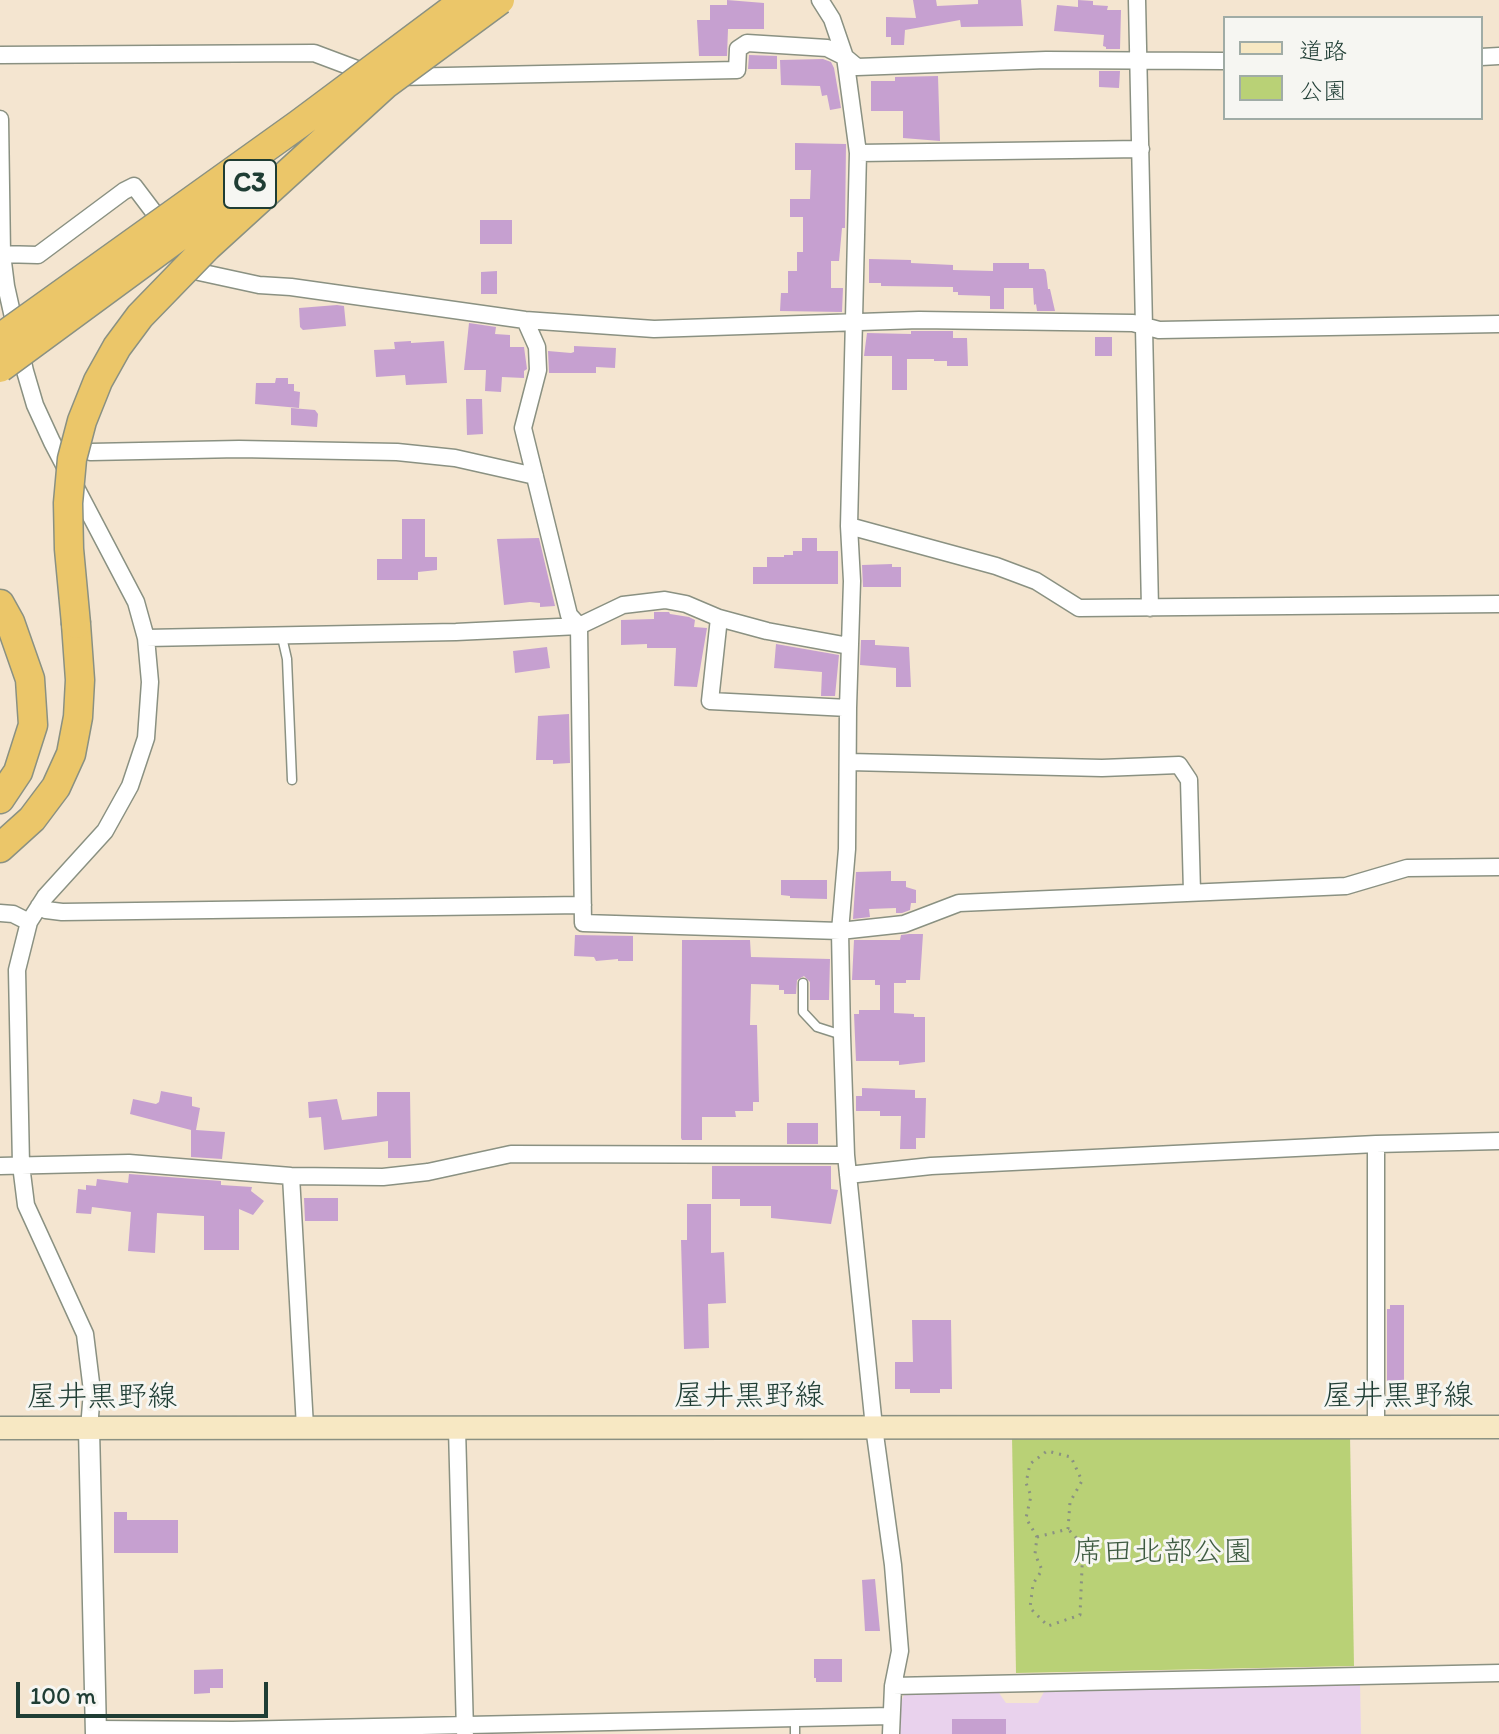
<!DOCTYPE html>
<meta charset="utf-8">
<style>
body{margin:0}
#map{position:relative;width:1499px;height:1734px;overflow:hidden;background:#f4e5d0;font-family:Itim,"Klee One",sans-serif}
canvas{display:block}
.legend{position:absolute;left:1223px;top:16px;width:260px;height:104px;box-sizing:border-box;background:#f6f6f2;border:2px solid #a0aca6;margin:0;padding:10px 14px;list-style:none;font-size:24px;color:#1f3d34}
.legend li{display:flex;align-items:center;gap:16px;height:40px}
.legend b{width:40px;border:2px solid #a0aca6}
.scale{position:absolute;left:16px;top:1682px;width:252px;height:36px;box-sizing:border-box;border:4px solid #1f3d34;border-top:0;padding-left:10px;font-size:24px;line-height:28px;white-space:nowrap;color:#1f3d34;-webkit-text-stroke:6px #f6f6f2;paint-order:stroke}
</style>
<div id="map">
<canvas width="1499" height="1734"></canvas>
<ul class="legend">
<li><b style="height:10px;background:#f7e8c3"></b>道路</li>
<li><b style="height:22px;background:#b9d176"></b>公園</li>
</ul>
<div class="scale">100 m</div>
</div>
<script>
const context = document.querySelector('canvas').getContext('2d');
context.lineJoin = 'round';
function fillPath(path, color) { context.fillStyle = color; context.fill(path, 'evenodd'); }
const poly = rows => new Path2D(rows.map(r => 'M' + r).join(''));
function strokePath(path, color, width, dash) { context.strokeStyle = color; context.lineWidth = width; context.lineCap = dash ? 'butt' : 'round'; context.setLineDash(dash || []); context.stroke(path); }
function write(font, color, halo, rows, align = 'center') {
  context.font = font + ' Itim,"Klee One",sans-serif'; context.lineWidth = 6; context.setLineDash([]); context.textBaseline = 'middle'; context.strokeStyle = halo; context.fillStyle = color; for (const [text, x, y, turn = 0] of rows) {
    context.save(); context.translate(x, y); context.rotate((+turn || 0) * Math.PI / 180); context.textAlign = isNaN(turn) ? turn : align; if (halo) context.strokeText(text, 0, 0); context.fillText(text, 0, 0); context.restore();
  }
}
const built = poly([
 [1360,1682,1361,1734,898,1734,898,1708,905,1693,997,1690,1006,1703,1038,1703,1045,1690]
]);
const green = poly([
 [1350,1435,1354,1666,1016,1673,1012,1436]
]);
const building = poly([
 [727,0,764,3,764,29,728,29,727,56,699,56,697,20,710,20,710,5,727,5],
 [913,0,936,0,937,6,978,4,978,0,1021,0,1023,26,961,27,960,20,905,30,904,45,891,45,891,37,886,37,886,17,916,18],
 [1078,0,1093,1,1093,5,1108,6,1107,10,1121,10,1120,49,1106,49,1106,47,1103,46,1104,35,1054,31,1057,5,1078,7],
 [749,55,777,56,777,69,748,69],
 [823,59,831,62,834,68,841,108,830,110,827,95,822,96,820,86,781,85,780,60],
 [1099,71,1120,71,1119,88,1099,87],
 [938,76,940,141,903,138,903,111,871,111,871,81,895,81,895,77],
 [795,143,846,144,845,228,842,228,839,261,831,261,831,288,843,288,842,312,780,311,781,293,788,293,788,271,797,271,797,252,803,252,803,217,790,217,790,199,810,199,811,170,795,170],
 [480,220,512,220,512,244,480,244],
 [869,259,911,260,911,263,953,265,953,270,993,271,993,263,1029,263,1029,269,1044,269,1046,272,1048,289,1050,289,1055,311,1037,311,1036,304,1034,305,1033,288,1004,288,1004,309,990,309,990,296,958,295,958,292,953,292,953,287,881,286,881,283,869,283],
 [497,271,497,294,481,294,481,272],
 [337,305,344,306,346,326,303,330,300,327,299,308],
 [469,323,496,327,495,334,510,335,510,347,524,347,527,369,524,371,524,378,502,377,501,392,485,391,486,370,464,370],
 [911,331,953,331,953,338,967,338,968,366,947,366,947,361,934,361,934,359,907,359,907,390,892,390,892,356,864,356,867,333,911,334],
 [1095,337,1112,337,1112,356,1095,356],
 [411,341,411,343,444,341,447,383,406,385,405,375,376,377,374,350,395,349,394,342],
 [574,346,616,348,615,368,596,367,596,373,549,373,548,351,571,353,574,352],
 [276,378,288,378,288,384,294,384,294,391,300,392,299,408,255,404,256,383,275,383],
 [466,399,482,399,483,434,467,435],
 [291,408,315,410,318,414,317,427,291,425],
 [402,519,425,519,425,557,437,557,437,570,418,572,418,580,377,580,377,559,402,559],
 [539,538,555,606,540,607,540,603,530,602,504,605,497,539],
 [802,538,817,538,817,551,838,551,838,584,753,584,753,567,767,567,767,557,784,557,784,555,793,555,793,551,802,551],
 [892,564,892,567,901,567,901,587,863,587,862,565],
 [654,612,669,612,670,614,689,617,695,620,694,627,707,628,697,687,674,686,676,648,647,648,647,644,621,645,621,620,654,619],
 [861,640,875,640,875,645,909,647,911,687,896,687,896,668,860,665],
 [776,644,839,655,835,696,821,696,822,672,774,668],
 [547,647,550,668,515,673,513,651],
 [569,714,570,763,553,764,553,760,536,760,538,716],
 [891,871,891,881,906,881,906,887,916,890,916,903,911,903,910,910,902,913,896,913,896,908,869,909,870,917,853,919,856,872],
 [781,880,827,880,827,899,790,898,790,896,781,895],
 [909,934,923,934,920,980,906,980,906,983,894,983,894,1013,914,1014,914,1017,925,1017,925,1062,899,1065,899,1061,856,1061,854,1014,859,1014,859,1010,880,1010,880,985,875,985,875,980,852,980,854,940,900,940,901,935],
 [575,935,633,936,633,961,618,961,618,959,596,961,594,957,574,956],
 [682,940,750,940,751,957,830,959,829,1000,810,1000,810,982,804,976,797,980,796,994,784,994,784,990,779,990,779,985,751,984,750,1025,757,1025,759,1102,753,1102,753,1111,735,1111,736,1117,702,1117,702,1140,682,1140,681,1138],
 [862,1088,915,1090,915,1098,926,1098,925,1138,916,1138,916,1149,900,1149,901,1116,880,1116,880,1111,856,1111,856,1096,862,1096],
 [161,1091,192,1097,192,1106,200,1108,196,1130,225,1132,222,1159,191,1157,191,1130,130,1114,133,1099,156,1104,159,1102],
 [377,1092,410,1092,411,1158,388,1158,388,1141,324,1150,321,1117,309,1118,308,1102,337,1099,342,1120,377,1116],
 [787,1123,818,1123,818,1144,787,1144],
 [712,1166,831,1166,831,1189,838,1190,831,1224,771,1218,771,1206,740,1206,740,1199,712,1199],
 [129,1174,221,1181,221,1185,252,1187,251,1191,264,1201,253,1215,239,1209,239,1250,204,1250,204,1216,157,1213,155,1253,128,1251,131,1212,92,1207,91,1214,76,1213,78,1189,86,1190,86,1185,96,1186,97,1179,128,1183],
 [304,1198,338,1198,338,1221,305,1221],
 [687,1204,711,1204,711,1253,724,1252,726,1303,708,1304,709,1348,684,1349,681,1240,687,1240],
 [1390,1305,1404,1305,1404,1385,1387,1385,1387,1309,1390,1309],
 [912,1320,951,1320,952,1389,940,1389,940,1393,910,1393,910,1389,895,1389,895,1362,913,1362],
 [114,1512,127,1512,127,1520,178,1520,178,1553,114,1553],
 [875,1579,880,1631,865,1631,862,1580],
 [814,1659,842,1659,842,1682,816,1682,816,1678,814,1678],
 [223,1669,223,1688,210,1688,210,1693,194,1694,194,1670],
 [952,1719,1006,1719,1006,1734,952,1734]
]);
const path = poly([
 [1037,1537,1068,1529,1070,1502,1082,1481,1071,1457,1047,1451,1030,1464,1026,1483,1031,1496,1026,1518,1037,1537,1035,1554,1042,1570,1033,1584,1030,1608,1048,1626,1080,1615,1083,1545,1068,1529]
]);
const service = poly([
 [282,637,287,659,292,780],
 [803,983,803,1012,817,1027,842,1035],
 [795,1734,795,1718]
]);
const minor = poly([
 [820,0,832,19,845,57,858,153,849,526,852,581,848,708,847,849,840,931,842,1035,846,1155,874,1427,893,1565,900,1651,893,1686,891,1734],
 [1137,0,1150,608],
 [0,55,314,53,370,74],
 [1481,57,1499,56],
 [397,77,737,70,738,49,747,43,827,48,845,57,857,67,1046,60,1225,61],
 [0,119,2,254,6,286,25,371,35,405,52,442,136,602,146,638,150,682,146,738,130,786,105,831,45,897,29,922,17,970,21,1165,26,1205,85,1334,92,1391,89,1429],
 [858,153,1141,149],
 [0,254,38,255,124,191,134,186,165,227],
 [189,258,199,272,259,285,291,287,525,320,654,329,919,320,1133,323,1159,330,1499,324],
 [525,320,537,347,538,370,523,428,569,615,579,626,583,923,840,931,904,924,959,903,1346,886,1407,868,1499,867],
 [68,446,91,452,239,449,397,452,455,458,535,476],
 [849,526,996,566,1036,581,1079,608,1499,604],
 [719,618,767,631,849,646],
 [146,638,456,632,579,626,623,605,665,600,686,604,719,618,710,701,848,708],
 [849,762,1102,768,1179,765,1189,780,1192,892],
 [39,906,46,910,62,912,583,905],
 [0,913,13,914,29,922],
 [1376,1144,1376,1427],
 [0,1166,129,1163,291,1176,383,1177,428,1172,511,1154,846,1155],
 [848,1175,931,1166,1376,1144,1499,1141],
 [291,1176,305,1427],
 [457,1428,465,1732],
 [893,1686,1499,1673],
 [96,1729,233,1730,891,1716]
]);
const tertiary = poly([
 [89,1429,96,1734]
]);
const secondary = poly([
 [0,1428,1499,1427]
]);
const motorway = poly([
 [0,604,10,622,30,679,33,725,18,772,0,799],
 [0,848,32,819,56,787,71,754,78,717,80,680,76,624]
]);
const motorwayBridge = poly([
 [375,92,500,0],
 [0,338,299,124,465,0],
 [0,368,264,174],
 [76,624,69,549,68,503,72,459,82,421,98,381,117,347,140,316,207,247,388,82]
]);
const shields = [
 [250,184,52]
];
const shieldNames = [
 ["C3",250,184]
];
const streetNames = [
 ["屋井黒野線",749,1397],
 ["屋井黒野線",1398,1397],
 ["屋井黒野線",102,1398]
];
const parkNames = [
 ["席田北部公園",1163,1553]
];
fillPath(built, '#e9d2ed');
fillPath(green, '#b9d176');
fillPath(building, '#c6a0d0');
strokePath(service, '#8a9182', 11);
strokePath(minor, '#8a9182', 19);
strokePath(tertiary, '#8a9182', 23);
strokePath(secondary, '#8a9182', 25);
strokePath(motorway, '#8a9182', 31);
strokePath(path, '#8a9182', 3, [2, 6]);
strokePath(service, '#fff', 8);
strokePath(minor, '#fff', 16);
strokePath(tertiary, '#fff', 20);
strokePath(secondary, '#f7e8c3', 22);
strokePath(motorway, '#ebc669', 28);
strokePath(motorwayBridge, '#8a9182', 31, []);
strokePath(motorwayBridge, '#ebc669', 28);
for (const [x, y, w] of shields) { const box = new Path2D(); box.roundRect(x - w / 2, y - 24, w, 48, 6); context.fillStyle = '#f6f6f2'; context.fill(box); strokePath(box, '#1f3d34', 2); }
write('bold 28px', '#1f3d34', null, shieldNames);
write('30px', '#1f3d34', '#f6f6f2', streetNames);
write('30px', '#3e5b41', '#f6f6f2', parkNames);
</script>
